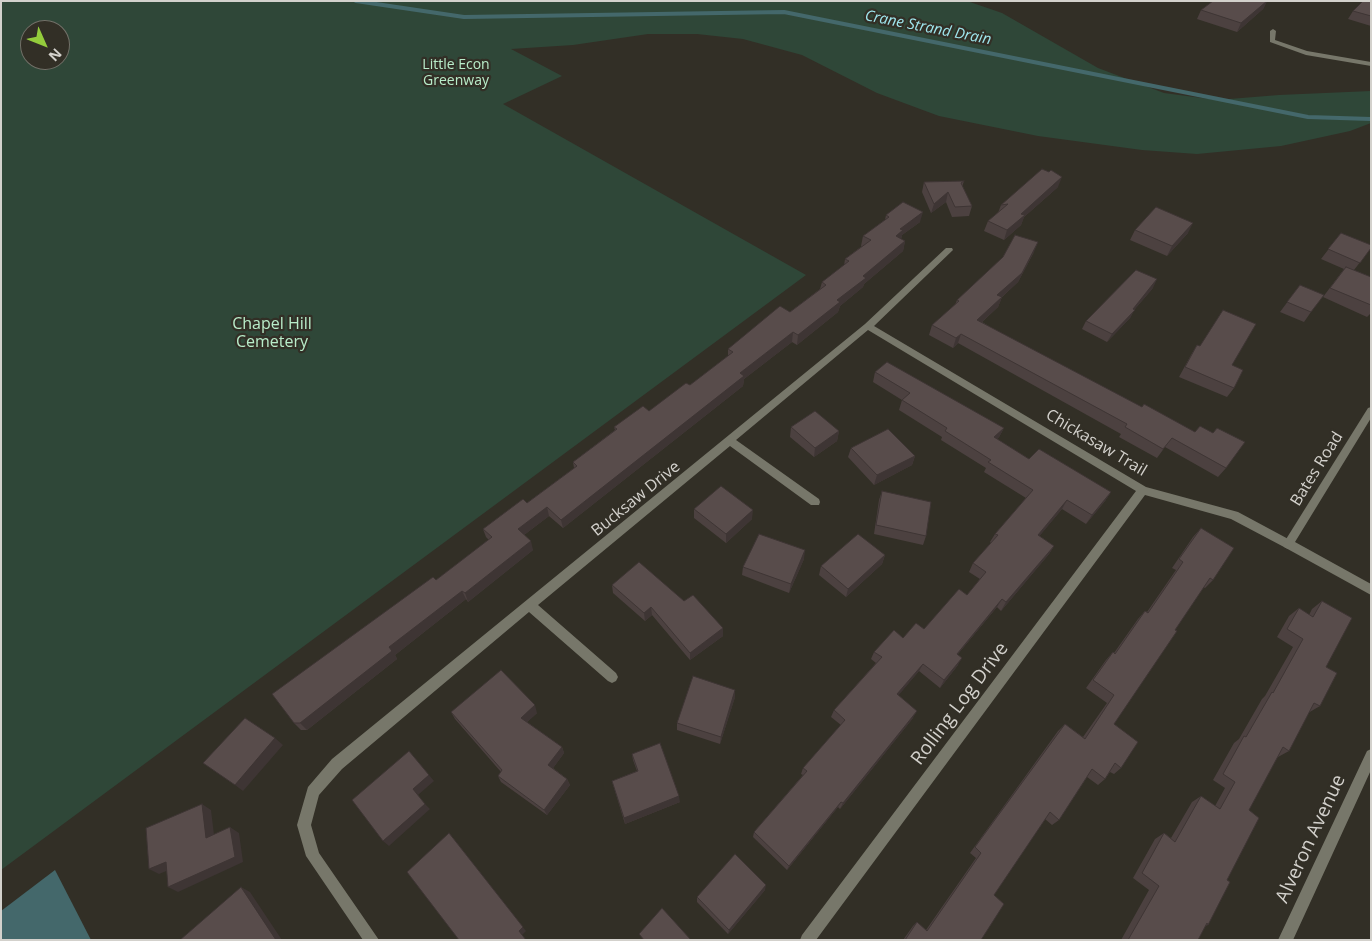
<!DOCTYPE html>
<style>
body{margin:0}
#map{position:relative;width:1372px;height:941px;overflow:hidden;background:#322f26;font-family:"Open Sans",sans-serif}
canvas{display:block}
.frame{position:absolute;inset:0;border:2px solid #d3d1cc;pointer-events:none}
.north{position:absolute;left:20px;top:20px;width:50px;height:50px;box-sizing:border-box;background:#322f26;border:1px solid #727068;border-radius:50%;rotate:134deg;font-size:14px;font-weight:700;line-height:20px;text-align:center;color:#d3d1cc}
.north::after{content:'';display:block;margin:auto;width:18px;height:22px;background:#94cc3c;clip-path:polygon(50% 0,100% 100%,50% 72%,0 100%)}
</style>
<div id="map">
<canvas width="1372" height="941"></canvas>
<div class="frame"></div>
<div class="north">N</div>
</div>
<script>
const context = document.querySelector('canvas').getContext('2d');
context.lineJoin = 'round';
function fillPath(path, color) { context.fillStyle = color; context.fill(path, 'evenodd'); }
const poly = rows => new Path2D(rows.map(r => 'M' + r).join(''));
function strokePath(path, color, width, dash) { context.strokeStyle = color; context.lineWidth = width; context.lineCap = dash ? 'butt' : 'round'; context.setLineDash(dash || []); context.stroke(path); }
function write(font, color, halo, rows, align = 'center') {
  context.font = font + ' "Open Sans",sans-serif'; context.lineWidth = 4.5; context.setLineDash([]); context.textBaseline = 'middle'; context.strokeStyle = halo; context.fillStyle = color; for (const [text, x, y, turn = 0] of rows) {
    context.save(); context.translate(x, y); context.rotate((+turn || 0) * Math.PI / 180); context.textAlign = isNaN(turn) ? turn : align; if (halo) context.strokeText(text, 0, 0); context.fillText(text, 0, 0); context.restore();
  }
}
const green = poly([
 [1,1,967,1,1002,13,1098,68,1164,93,1217,100,1279,95,1371,91,1371,123,1350,131,1281,146,1197,154,1142,150,1038,136,939,116,877,93,802,55,743,39,697,34,648,34,573,45,511,49,562,76,503,104,806,275,1,870],
 [30,30,60,30,60,60,30,60]
]);
const water = poly([
 [55,870,91,940,1,940,1,911]
]);
const stream = poly([
 [356,1,464,17,784,12,1308,117,1371,119]
]);
const service = poly([
 [1273,29,1276,31,1275,40,1307,51,1371,62,1371,66,1306,55,1270,42,1270,31,1273,29]
]);
const minor = poly([
 [946,248,952,248,953,250,874,326,1146,487,1238,512,1292,541,1293,544,1292,547,1288,549,1284,547,1231,519,1145,495,816,940,800,940,802,935,1136,491,868,330,736,440,819,499,820,502,819,505,811,505,730,446,538,605,616,673,618,677,616,681,612,683,608,681,529,612,342,769,319,795,311,825,319,853,379,940,363,940,306,856,297,825,308,787,332,759,865,324,946,248]
]);
const tertiary = poly([
 [1371,407,1371,418,1295,542,1371,584,1371,595,1284,547,1283,544,1368,408,1371,407],
 [1371,749,1371,770,1293,940,1278,940,1367,751,1371,749]
]);
const wall = poly([
 [1213,1,1267,1,1263,9,1237,32,1197,19,1201,10],
 [1371,1,1371,26,1348,19,1353,11],
 [964,181,962,187,972,206,969,216,952,217,946,202,931,213,922,192,924,182],
 [1058,187,1024,217,1021,225,1004,240,984,231,988,221,998,213,1001,205],
 [886,215,920,222,902,235,901,239,905,241,903,251,864,284,863,287,840,306,838,312,797,345,792,342,744,379,743,386,563,528,549,516,524,535,533,550,468,602,466,599,395,655,397,659,307,730,301,730,294,723,436,580,489,540,486,537,483,529,527,503,574,468,573,462,615,430,614,427,649,411,690,385,728,356,728,349,790,312,820,289,822,282,844,266,845,259,862,246,861,246,863,236,885,220],
 [1135,230,1188,233,1167,256,1130,240],
 [1341,233,1371,248,1354,270,1371,277,1371,313,1367,317,1323,297,1344,269,1321,259],
 [1034,252,1018,282,1002,297,998,307,982,322,1226,468,1218,477,1165,447,1157,458,1119,437,1121,434,958,343,953,348,929,335,932,325,955,305,957,300],
 [1300,285,1311,312,1304,322,1280,312],
 [1153,288,1134,310,1130,318,1107,342,1082,329,1086,321],
 [1197,345,1232,365,1234,388,1227,397,1179,377,1191,355],
 [875,372,1004,428,999,437,997,439,1029,459,1111,492,1105,501,1086,524,1062,509,1039,536,1054,546,1049,554,1001,611,997,607,958,654,958,665,940,688,919,671,898,695,913,718,840,809,838,807,787,870,753,837,754,832,803,775,801,774,803,768,841,725,831,717,834,710,876,663,871,659,874,652,903,638,924,629,967,595,980,579,969,572,973,563,991,543,990,542,995,534,1026,498,984,472,986,468,941,440,942,437,899,410,902,400,873,382],
 [791,427,839,431,837,441,814,457,790,437],
 [851,448,915,456,912,465,874,485,848,457],
 [882,491,926,536,923,545,874,534,879,500],
 [694,509,752,519,726,543,694,518],
 [1201,528,1213,580,1205,588,1203,587,1114,724,1121,768,1114,774,1110,772,1105,779,1098,785,1087,777,1059,820,1052,825,1045,819,994,895,981,940,903,940,913,926,917,922,926,930,976,858,970,853,1058,731,1065,724,1083,737,1107,703,1086,688,1106,660,1113,652,1114,653,1138,619,1145,611,1147,612,1176,570,1172,568,1193,537],
 [885,555,882,564,846,597,819,575,821,566],
 [804,559,789,593,742,575,743,567],
 [612,585,684,601,723,628,723,636,690,660,652,615,645,621,613,593],
 [1322,601,1326,667,1320,706,1308,713,1289,751,1278,757,1277,757,1249,810,1227,880,1208,925,1205,926,1198,940,1121,940,1149,890,1133,878,1155,839,1164,833,1171,838,1192,802,1201,796,1215,806,1225,788,1213,780,1234,743,1239,739,1262,699,1265,696,1293,647,1277,637,1289,616,1299,608,1309,615,1312,609],
 [735,697,720,744,677,730,677,723],
 [451,712,537,713,527,722,562,747,564,753,553,768,567,779,570,785,547,815,501,782,498,776,501,772,455,719],
 [632,754,680,802,625,824,612,781,637,771,633,760],
 [765,890,728,934,697,902,697,897]
]);
const shadedWall = poly([
 [1267,1,1263,9,1237,32,1241,23],
 [1062,177,1058,187,1024,217,1021,225,1004,240,1007,230,1021,214],
 [948,192,946,202,931,213,934,204],
 [923,212,920,222,902,235,901,240,896,236,900,229],
 [1193,223,1188,233,1167,256,1172,246],
 [905,241,903,251,864,284,863,287,840,306,838,312,797,345,798,335,863,276],
 [1038,242,1034,252,1018,282,993,305,997,295],
 [1157,279,1153,288,1134,310,1130,318,1107,342,1112,334],
 [1002,297,998,307,974,329,977,320],
 [793,332,792,342,744,379,743,386,563,528,561,520,740,373],
 [961,334,958,343,953,348,956,338],
 [1004,428,999,437,990,447,994,437],
 [839,431,837,441,814,457,815,448],
 [915,456,912,465,874,485,877,475],
 [1111,492,1105,501,1086,524,1092,515],
 [1067,500,1062,509,1033,544,1038,535],
 [547,507,549,516,520,538,518,529],
 [753,510,752,519,726,543,726,534],
 [531,541,533,550,468,602,465,593],
 [1054,546,1049,554,1001,611,1006,602],
 [805,550,804,559,789,593,791,584],
 [885,555,882,564,846,597,848,589],
 [462,591,466,599,395,655,397,659,307,730,300,723,389,647],
 [1002,599,997,607,952,661,957,654],
 [651,607,652,615,645,621,644,613],
 [723,628,723,636,690,660,690,653],
 [962,658,958,665,940,688,944,680],
 [923,664,919,671,893,702,897,694],
 [735,690,735,697,720,744,721,737],
 [535,705,537,713,524,725,521,718],
 [917,711,913,718,840,809,843,803],
 [275,738,283,745,243,791,235,785],
 [562,747,564,753,551,771,548,765],
 [429,775,434,781,418,795,413,789],
 [567,779,570,785,547,815,544,810],
 [679,796,680,802,625,824,624,818],
 [841,802,838,807,787,870,789,866],
 [202,804,211,810,215,843,206,838],
 [425,804,430,809,389,846,383,841],
 [230,827,239,833,243,862,178,892,168,887],
 [449,833,526,931,522,935,519,931],
 [166,862,176,867,159,874,149,869],
 [766,885,765,890,728,934,729,930],
 [241,887,250,892,282,940,276,940]
]);
const building = poly([
 [1213,1,1267,1,1241,23,1201,10,1213,1],
 [1363,1,1371,1,1371,16,1353,11,1363,1],
 [1042,169,1049,172,1051,170,1062,177,1021,214,1025,215,1007,230,988,221,1008,204,1001,205,1042,169],
 [964,181,961,183,972,206,955,207,948,192,934,204,924,182,964,181],
 [903,202,923,212,900,229,903,230,896,236,905,241,863,276,866,278,837,300,840,302,798,335,793,332,740,373,744,376,561,520,547,507,518,529,531,541,465,593,462,591,389,647,392,651,300,723,294,723,272,694,433,577,436,580,492,537,483,529,523,499,527,503,577,466,573,462,617,429,614,427,643,406,649,411,686,383,690,385,733,352,728,349,780,306,790,312,826,285,822,282,849,261,845,259,871,240,863,236,889,217,886,215,903,202],
 [1156,207,1193,223,1172,246,1135,230,1156,207],
 [1341,233,1371,245,1371,248,1360,263,1328,249,1341,233],
 [1015,235,1038,242,1022,273,997,295,1002,297,977,320,1142,407,1144,404,1195,432,1200,426,1213,433,1217,428,1245,442,1226,468,1172,438,1163,449,1125,427,1127,424,961,334,956,338,932,325,959,301,957,300,1003,257,1015,235],
 [1346,267,1371,277,1371,305,1330,288,1346,267],
 [1136,270,1157,279,1133,309,1135,310,1112,334,1086,321,1136,270],
 [1300,285,1324,295,1311,312,1287,302,1300,285],
 [1223,310,1256,324,1232,365,1243,370,1234,388,1185,367,1197,345,1200,346,1223,310],
 [887,362,1004,428,994,437,1029,459,1039,449,1111,492,1092,515,1067,500,1038,535,1054,546,1006,602,1002,599,957,654,962,658,944,680,923,664,897,694,917,711,843,803,841,802,789,866,754,832,807,771,803,768,845,720,834,710,882,657,874,652,894,630,903,638,916,623,924,629,959,589,967,595,986,572,973,563,998,535,995,534,1033,490,988,462,991,460,945,431,947,428,902,400,910,393,875,372,887,362],
 [815,411,839,431,815,448,791,427,815,411],
 [888,429,915,456,877,475,851,448,888,429],
 [721,486,753,510,726,534,694,509,721,486],
 [882,491,931,502,926,536,876,525,882,491],
 [1201,528,1234,548,1213,580,1210,578,1175,630,1177,631,1114,724,1138,742,1121,768,1115,763,1105,779,1092,769,1059,820,1050,812,994,895,1004,904,981,940,905,940,917,922,927,931,981,853,975,847,1065,724,1085,739,1114,695,1093,680,1113,652,1115,654,1145,611,1148,613,1183,562,1179,559,1201,528],
 [759,534,805,550,791,584,743,567,759,534],
 [858,534,885,555,848,589,821,566,858,534],
 [639,562,684,601,693,595,723,628,690,653,651,607,644,613,612,585,639,562],
 [1322,601,1352,618,1326,667,1337,673,1320,706,1314,703,1289,751,1283,747,1249,810,1259,818,1227,880,1230,882,1208,925,1207,923,1198,940,1128,940,1159,886,1142,873,1164,833,1175,842,1201,796,1220,809,1235,782,1223,774,1244,736,1246,737,1272,692,1273,693,1303,639,1287,629,1299,608,1313,617,1322,601],
 [501,670,535,705,521,718,562,747,548,765,567,779,544,810,498,776,502,770,451,712,501,670],
 [693,676,735,690,721,737,677,723,693,676],
 [245,718,275,738,235,785,203,763,245,718],
 [660,743,679,796,624,818,612,781,638,771,632,754,660,743],
 [409,751,429,775,413,789,425,804,383,841,352,800,409,751],
 [202,804,206,838,230,827,235,857,168,887,166,862,149,869,146,828,202,804],
 [449,833,523,927,519,931,526,940,459,940,407,872,449,833],
 [735,854,766,885,729,930,697,897,735,854],
 [241,887,276,940,180,940,241,887],
 [662,908,691,940,644,940,639,934,662,908]
]);
const farParknames = [
 ["Little Econ",456,65],
 ["Greenway",456,81]
];
const farWaternames = [
 ["Crane Strand Drain",928,28,11]
];
const parkNames = [
 ["Chapel Hill",272,324],
 ["Cemetery",272,342]
];
const streetNames = [
 ["Chickasaw Trail",1096,443,31],
 ["Bates Road",1317,469,-58],
 ["Bucksaw Drive",636,499,-39]
];
const nearStreetnames = [
 ["Rolling Log Drive",960,704,-53],
 ["Alveron Avenue",1311,839,-65]
];
fillPath(green, '#2f4738');
fillPath(water, '#44686b');
strokePath(stream, '#44686b', 4);
fillPath(service, '#77776a');
fillPath(minor, '#77776a');
fillPath(tertiary, '#77776a');
fillPath(wall, '#4c4140');
fillPath(shadedWall, '#3e3534');
fillPath(building, '#584c4b');
strokePath(building, '#3e3534', 1);
write('14px', '#b8ecc9', '#322f26', farParknames);
write('italic 15px', '#9fe6ed', '#322f26', farWaternames);
write('16px', '#b8ecc9', '#322f26', parkNames);
write('16px', '#d3d1cc', '#322f26', streetNames);
write('19px', '#d3d1cc', '#322f26', nearStreetnames);
</script>
